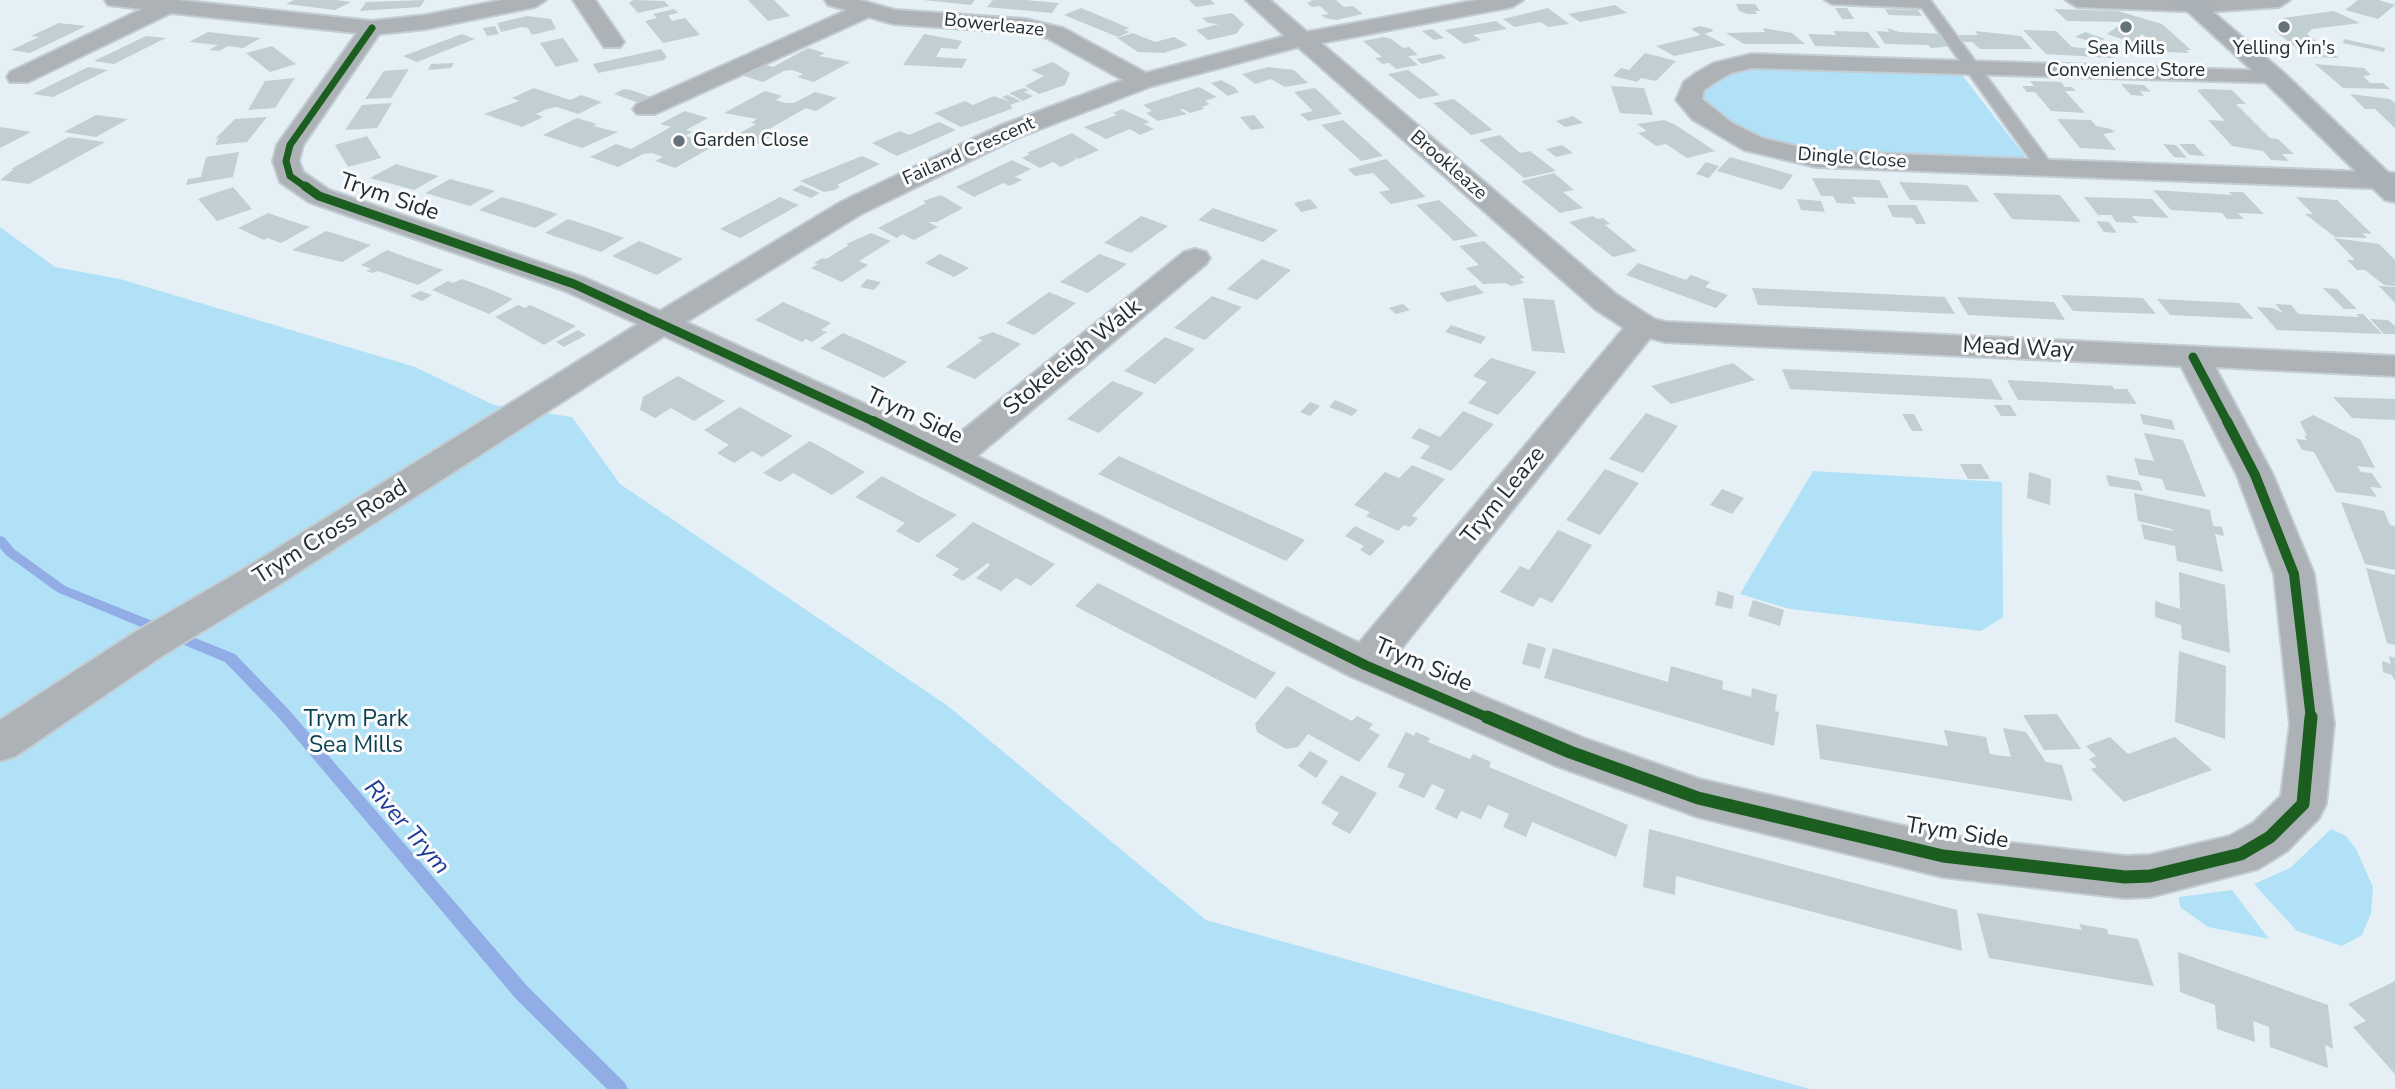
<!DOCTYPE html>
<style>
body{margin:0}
canvas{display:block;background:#e4f0f6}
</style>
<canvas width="2395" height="1089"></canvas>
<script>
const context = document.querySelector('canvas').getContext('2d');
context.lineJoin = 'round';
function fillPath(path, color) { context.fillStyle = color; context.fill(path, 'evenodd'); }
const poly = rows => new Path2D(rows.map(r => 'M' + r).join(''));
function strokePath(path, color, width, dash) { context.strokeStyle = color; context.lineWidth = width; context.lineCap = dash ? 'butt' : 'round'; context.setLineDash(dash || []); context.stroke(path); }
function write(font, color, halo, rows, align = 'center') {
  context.font = font + ' "Nunito Sans",sans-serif'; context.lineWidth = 6; context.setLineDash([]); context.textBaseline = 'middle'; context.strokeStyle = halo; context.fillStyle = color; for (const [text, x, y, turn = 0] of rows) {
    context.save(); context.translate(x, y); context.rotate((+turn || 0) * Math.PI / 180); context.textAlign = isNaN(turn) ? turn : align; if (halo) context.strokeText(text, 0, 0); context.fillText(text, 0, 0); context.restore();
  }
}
const green = poly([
 [1749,65,1958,70,2025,156,2019,160,1827,153,1793,149,1759,139,1727,124,1702,99,1703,91,1714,79],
 [0,227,55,267,120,279,415,367,494,405,572,417,620,484,948,706,1206,920,1810,1089,0,1089],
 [1813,471,2002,482,2003,617,1981,631,1790,609,1740,594],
 [2331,829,2346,836,2356,849,2373,887,2371,913,2362,935,2342,946,2297,931,2254,884,2290,868],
 [2232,890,2269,939,2208,927,2180,907,2179,897]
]);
const stream = poly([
 [0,536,4,537,14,549,65,586,235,654,289,710,528,987,625,1083,628,1089,607,1089,516,999,279,718,225,662,57,592,6,555,0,548,0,536]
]);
const building = poly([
 [294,0,336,0,351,2,335,10,286,4],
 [425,0,420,7,360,11,366,2],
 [633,0,664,1,669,6,638,13,629,3],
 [748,0,774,0,790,16,768,21],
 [923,0,975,0,971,5],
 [993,0,1025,0,1059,3,1052,13,987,7],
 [1189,0,1211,0,1215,4,1196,7],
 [1313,0,1336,0,1344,7,1353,6,1363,14,1336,20,1325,18,1321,15,1329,14,1320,6,1312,7,1307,3],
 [2358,0,2379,0,2395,5,2378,19,2345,10],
 [1736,4,1755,4,1760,11,1755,11,1757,14,1747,14,1739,11],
 [1615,5,1627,13,1580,22,1568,14],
 [1081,8,1129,28,1124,30,1130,32,1118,37,1064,15],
 [1548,8,1569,24,1548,27,1541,22,1514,27,1503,19],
 [1835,8,1847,8,1854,19,1842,19],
 [674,9,678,13,668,15,672,21,685,18,700,35,663,43,645,21,657,18,653,14],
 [1885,9,1918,10,1922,16,1889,15],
 [2054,9,2118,11,2162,24,2191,50,2186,50,2189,53,2166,52,2147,45,2141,39,2148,39,2142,34,2133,43,2107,34,2124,22,2067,21],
 [2334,11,2360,23,2312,29,2307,34,2339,58,2308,57,2275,31,2283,18],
 [1232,13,1244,24,1236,34,1208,40,1196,30,1219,24,1208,23,1202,18],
 [527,16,551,19,556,29,532,35,528,28,522,27,501,32,497,23],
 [1496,21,1507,29,1473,35,1481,40,1464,44,1445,30],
 [59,23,86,26,30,53,11,50,39,37,31,36],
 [495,26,499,34,487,36,483,28],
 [1700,26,1712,29,1713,31,1701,35,1691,29],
 [1763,28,1792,33,1805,44,1744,44,1726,33,1765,32],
 [1887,28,1899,32,1944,34,1954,46,1931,48,1928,45,1885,44,1876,31,1889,32],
 [1432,29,1444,38,1434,40,1422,31],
 [2023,30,2056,31,2072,47,2104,50,2113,58,2046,54],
 [1833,31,1868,32,1880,48,1815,46,1808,34,1836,35],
 [1975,31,2021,36,2032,49,1980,49,1972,42,1964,42,1958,35,1978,35],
 [208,32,234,35,261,38,243,48,228,46,219,51,209,50,218,45,189,42],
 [2085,32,2105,39,2096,43,2075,37],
 [1133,33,1155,42,1174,37,1188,45,1164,53,1138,52,1117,38],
 [462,34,475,39,417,62,403,56],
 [924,34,962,41,957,49,941,48,936,57,967,59,962,68,903,65],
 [1705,34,1726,45,1674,56,1656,46],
 [146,36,166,38,114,64,94,61],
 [1384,37,1391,39,1403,48,1409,47,1418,55,1408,56,1418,65,1396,69,1389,63,1382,64,1375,58,1382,57,1363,41],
 [563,38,579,61,556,67,540,43],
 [2344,39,2385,48,2384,52,2343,43],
 [272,46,296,64,270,72,246,53],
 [808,48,825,53,819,56,850,62,814,82,797,77,803,74,792,70,784,71,763,82,741,75,763,64,773,67],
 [661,49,667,57,664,60,598,73,593,64],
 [1645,53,1676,61,1656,81,1641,78,1637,82,1613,76,1621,68,1629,70],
 [1441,54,1446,58,1422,64,1416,59],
 [1053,62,1070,73,1065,85,1039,94,1025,86,1044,76,1031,70],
 [454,63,451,68,428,70,431,64],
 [2315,64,2364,68,2371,75,2363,76,2370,83,2383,83,2390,89,2343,88],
 [88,67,108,70,53,97,33,94],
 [1268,67,1294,70,1308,83,1285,87,1271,79,1255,84,1242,74],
 [409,69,391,98,365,99,384,71],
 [1408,70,1424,82,1440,95,1419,99,1388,74],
 [295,78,275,108,248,110,265,81],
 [1221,80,1234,87,1239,92,1228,96,1211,83],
 [2030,81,2061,82,2065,87,2072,87,2076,91,2065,91,2085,113,2051,111,2035,92,2027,92,2022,86,2034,86],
 [2121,84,2144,85,2151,92,2140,91,2144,96,2131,95],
 [1611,86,1644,88,1653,115,1620,113],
 [1199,87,1217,97,1205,101,1210,104,1202,107,1204,109,1190,113,1183,109,1180,110,1187,114,1158,121,1146,113,1152,111,1143,105],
 [534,88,570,100,581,95,602,102,578,114,557,107,547,109,536,114,543,117,522,127,484,114,519,101,512,98],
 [1024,88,1029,90,1024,92,1033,96,1023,101,1009,93],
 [1315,88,1329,101,1342,114,1308,121,1300,114,1313,111,1294,92],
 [624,89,631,90,651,97,639,103,614,94],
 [2204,89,2232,90,2246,104,2236,104,2270,138,2278,139,2294,154,2282,154,2289,161,2271,160,2263,151,2232,146,2208,120,2225,121,2197,90],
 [765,91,782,96,776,100,785,103,794,103,815,92,837,98,816,111,806,108,769,129,779,132,756,145,733,137,756,124,751,123,757,119,724,113],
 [2350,94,2390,99,2395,103,2395,128,2375,109,2365,109],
 [1008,95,1021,101,1010,105,1013,108,1006,111,961,127,934,113,965,101,973,105,994,96,1010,102,1002,97],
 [1454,99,1474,115,1493,130,1471,135,1433,103],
 [392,103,377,128,345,130,362,105],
 [1122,109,1150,122,1144,124,1154,129,1140,135,1130,129,1106,139,1084,127,1117,115,1113,113],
 [685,111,708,118,686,130,692,132,685,136,719,143,675,168,655,161,663,157,652,153,643,154,618,167,590,157,616,144,631,149,671,127,660,124],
 [96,115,128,119,96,137,64,132],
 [1254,115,1265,128,1251,130,1240,117],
 [1573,116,1583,123,1565,127,1556,121],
 [267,117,247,142,215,145,219,138,215,139,235,119],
 [577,118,597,124,593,126,618,132,582,148,543,135],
 [2057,119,2091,120,2096,126,2111,129,2115,132,2103,134,2116,150,2080,148],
 [1343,120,1362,137,1383,156,1361,161,1321,125],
 [1664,120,1674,124,1715,151,1687,158,1666,144,1656,146,1638,133,1647,131,1637,124],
 [939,122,956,130,897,156,872,143,900,131,909,135],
 [0,127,7,128,31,132,0,148],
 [1072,133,1099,150,1079,159,1069,155,1077,159,1061,167,1053,162,1040,168,1022,158,1030,154,1027,153],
 [1500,135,1520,153,1530,151,1556,171,1524,178,1479,140],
 [367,136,381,158,348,167,335,145],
 [69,137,105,142,29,184,0,180,14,169,11,169],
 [2163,144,2176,145,2187,158,2174,157],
 [2179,144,2194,144,2205,156,2190,155],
 [1562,145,1573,153,1556,157,1546,149],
 [239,152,233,177,186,185,188,179,201,177,206,157],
 [862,156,880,164,837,185,840,187,835,190,824,192,800,181],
 [1730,157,1762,166,1793,175,1782,190,1717,171],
 [1386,159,1426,197,1391,204,1379,192,1390,190,1373,173,1355,176,1348,169],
 [1012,160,1031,169,1015,177,1022,180,1010,186,1003,183,974,197,956,187],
 [1706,162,1719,166,1709,178,1696,174],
 [396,164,416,170,439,176,414,190,370,178],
 [1554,173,1574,190,1563,192,1583,208,1560,213,1521,181],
 [1812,178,1879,180,1889,198,1852,197,1856,204,1837,203,1833,196,1821,196],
 [450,179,472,185,495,191,470,206,425,193],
 [1899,182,1967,185,1979,202,1910,200],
 [801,185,820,193,811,198,792,190],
 [233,187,252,209,217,221,198,199],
 [2153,190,2232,195,2229,192,2243,192,2264,214,2238,213,2244,219,2227,219,2222,213,2171,210],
 [1993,193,2060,195,2081,222,2012,219],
 [941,195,963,208,937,222,928,222,938,227,914,240,902,234,897,238,878,228,926,203,923,201],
 [502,197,530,205,558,214,535,228,479,210],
 [780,197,799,205,740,238,720,229],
 [2084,197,2152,199,2169,218,2132,216,2138,223,2116,222,2111,215,2098,215],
 [2296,197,2337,200,2372,234,2362,233,2367,238,2335,237,2305,214,2313,214],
 [1310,199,1318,208,1301,212,1294,203],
 [1797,199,1821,201,1825,212,1801,210],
 [1439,200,1459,218,1478,236,1454,241,1416,205],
 [1887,205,1916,205,1926,224,1916,224,1913,218,1893,217],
 [1213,208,1245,219,1278,230,1263,242,1198,220],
 [268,213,288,220,310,227,281,243,268,238,264,240,238,228],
 [1141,216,1168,226,1131,253,1104,243],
 [1593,216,1597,219,1603,218,1610,224,1605,225,1637,251,1613,257,1569,222],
 [568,219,596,228,624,238,601,252,545,233],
 [2096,221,2109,222,2117,233,2104,232],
 [326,231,349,238,371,245,342,262,292,250],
 [871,233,891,241,859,261,868,265,842,282,811,268,818,264,814,263,822,258,826,259,849,245,846,244],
 [2334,238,2379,244,2395,260,2395,286,2384,285,2365,270,2357,270,2347,260,2355,260],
 [639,241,683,259,657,275,612,256],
 [1484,241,1525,278,1520,279,1524,283,1511,286,1506,283,1483,284,1466,268,1479,265,1459,246],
 [387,250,414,260,443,270,418,285,378,271,373,273,366,271,371,269,361,265],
 [940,254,969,268,954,277,925,263],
 [1099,254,1127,264,1088,293,1060,282],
 [1262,259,1291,270,1257,300,1227,289],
 [1638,263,1686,280,1691,275,1710,282,1705,287,1728,295,1716,308,1626,275],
 [462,279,487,288,513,299,489,314,432,290,448,281,453,283],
 [867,279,881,282,874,290,860,287],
 [1475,285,1484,293,1447,302,1439,293],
 [2379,286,2395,287,2395,303],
 [1752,288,1945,297,1955,314,1758,305],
 [2323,288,2337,289,2357,309,2344,309],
 [420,291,432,295,422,301,410,296],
 [1049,292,1076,303,1034,335,1006,323],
 [2061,295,2143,298,2156,314,2073,311],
 [1212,296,1242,307,1205,340,1174,328],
 [1957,297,2054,302,2065,320,1968,315],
 [1523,298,1554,300,1565,353,1532,351],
 [2157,299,2239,303,2254,319,2170,315],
 [783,302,831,323,821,330,827,332,812,342,806,339,802,342,755,320],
 [1403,304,1410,310,1396,314,1389,308],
 [2275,304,2291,305,2299,314,2359,317,2356,314,2363,314,2382,334,2277,330,2257,307,2273,308,2283,313],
 [518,305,525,308,530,305,576,326,544,345,495,317],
 [2370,319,2388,320,2395,326,2395,334,2384,334],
 [1451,325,1486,337,1481,344,1445,332],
 [578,330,586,335,564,347,556,342],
 [993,332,1021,344,975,379,946,367,983,340,977,338],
 [843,333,875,347,907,362,884,378,820,348],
 [1165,337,1195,349,1155,384,1124,371],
 [1491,358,1537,372,1498,415,1468,403,1487,382,1473,376],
 [1733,363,1755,380,1671,404,1651,386],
 [1782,369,1991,379,2003,400,1790,389],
 [678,376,702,389,725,401,694,421,671,408,655,418,640,410,643,397],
 [2007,380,2113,386,2114,389,2127,389,2137,404,2018,400],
 [1112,381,1144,393,1099,433,1067,419],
 [2333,397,2395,399,2395,420,2352,418],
 [1335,400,1358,410,1352,416,1329,407],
 [1310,402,1320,406,1310,416,1300,412],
 [1994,405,2010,405,2017,416,2001,416],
 [740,407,765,421,793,436,762,457,752,451,734,463,717,453,729,445,704,430],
 [1463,411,1494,424,1451,471,1420,458,1430,446,1411,438,1419,428,1440,437],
 [1646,413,1678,426,1643,473,1609,459],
 [1902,414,1914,414,1923,431,1912,431],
 [2140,414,2172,420,2175,430,2143,424],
 [2313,415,2360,439,2375,468,2357,466,2361,472,2372,473,2382,488,2370,487,2377,497,2336,492,2314,452,2302,450,2296,439,2307,440,2304,435,2307,436,2300,422],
 [2144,433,2183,440,2206,497,2166,490,2162,479,2139,475,2134,458,2154,461],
 [810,441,837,456,865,472,832,495,793,473,780,482,763,473],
 [1119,456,1209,497,1305,540,1286,561,1098,474],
 [1960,464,1981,464,1990,479,1968,479],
 [1412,465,1445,479,1412,516,1418,518,1410,527,1404,525,1398,531,1366,516,1370,512,1354,505,1385,472,1399,478],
 [1605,469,1639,483,1600,535,1566,520],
 [2029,472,2051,479,2050,505,2027,498],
 [2106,475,2139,481,2143,491,2109,486],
 [882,476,919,496,957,515,918,543,896,531,905,523,855,497],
 [1722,489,1744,498,1732,514,1710,505],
 [2134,493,2210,510,2213,526,2222,527,2224,536,2215,534,2223,572,2177,561,2175,546,2144,539,2141,524,2173,531,2172,529,2138,521],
 [2341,502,2384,511,2390,525,2395,526,2395,570,2365,564],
 [973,522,1012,542,1055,564,1031,586,1016,578,1001,591,976,578,990,565,988,563,963,581,952,575,959,569,935,556],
 [1355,526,1385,541,1370,556,1360,550,1364,546,1345,536],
 [1558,530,1592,545,1552,603,1540,597,1533,607,1500,592,1520,566,1529,570],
 [2366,568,2395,575,2395,645,2387,643],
 [2179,572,2225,585,2230,653,2182,639,2181,625,2155,617,2155,601,2180,609],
 [1098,583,1183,626,1276,673,1255,699,1075,606],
 [1718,591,1734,596,1732,609,1715,605],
 [1753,600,1784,610,1780,626,1748,616],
 [1528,643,1546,648,1540,669,1522,664],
 [1553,648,1668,682,1671,666,1723,681,1722,689,1751,697,1752,688,1777,695,1775,711,1779,712,1774,746,1544,678],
 [2179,651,2226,666,2225,739,2175,722],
 [2389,656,2395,658,2395,681,2392,675,2383,672,2382,661,2391,664],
 [1287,686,1352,721,1357,716,1373,724,1369,729,1380,735,1359,762,1308,734,1298,747,1286,749,1257,732,1255,724],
 [2057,714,2081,749,2044,750,2023,715],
 [1816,724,1948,746,1944,730,1986,737,1990,754,2011,757,2003,728,2026,732,2046,762,2062,765,2073,801,1820,759],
 [1406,732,1414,736,1416,732,1430,738,1428,742,1470,759,1473,754,1491,762,1489,767,1628,825,1616,857,1532,822,1526,837,1503,827,1509,814,1488,805,1481,819,1461,811,1457,819,1435,809,1445,790,1432,784,1424,798,1398,787,1405,774,1387,767],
 [2110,737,2128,754,2175,737,2212,770,2124,802,2091,769,2097,767,2089,759,2096,756,2086,746],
 [1310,751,1328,761,1316,778,1298,766],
 [1341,775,1377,793,1350,834,1331,824,1339,813,1321,803],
 [1649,829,1957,910,1962,951,1676,876,1675,895,1643,887],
 [1977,913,2082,930,2079,924,2107,929,2108,934,2138,939,2154,986,1989,958],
 [2178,952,2328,1005,2333,1049,2325,1045,2328,1068,2270,1047,2269,1027,2253,1021,2255,1042,2217,1029,2215,1005,2180,992],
 [2395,981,2395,1074,2353,1027,2366,1021,2348,1004]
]);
const lane = poly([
 [1825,0,1930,0,2052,165,2055,169,2052,173,2040,173,1922,8,1832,4,1825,0]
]);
const street = poly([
 [105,0,177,0,372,21,426,15,502,0,546,0,535,7,426,29,379,34,303,145,299,161,303,172,329,190,585,278,660,311,841,202,999,126,1123,80,1047,38,1025,33,893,24,869,17,655,114,637,114,633,109,637,104,847,10,828,5,825,0,860,0,895,10,1025,19,1063,28,1146,73,1285,36,1246,0,1270,0,1307,32,1477,0,1523,0,1512,7,1321,43,1617,295,1654,319,1666,322,2395,356,2395,376,2215,367,2273,475,2314,574,2334,724,2326,804,2319,818,2287,851,2258,869,2150,897,2125,898,1943,877,1698,817,1554,765,1350,676,939,466,664,336,277,586,162,656,16,756,0,761,0,720,132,634,249,566,638,324,563,290,309,202,280,182,273,161,277,145,357,33,171,13,28,82,10,82,7,77,10,72,142,9,108,5,105,0],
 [1298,47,1595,309,1624,328,1359,643,977,456,1206,264,1210,258,1206,252,1195,249,1184,252,948,442,686,322,861,214,1017,138,1152,86,1298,47],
 [1650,338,1665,342,2181,366,2237,475,2274,574,2290,724,2281,796,2253,823,2230,836,2150,855,2125,856,1943,835,1699,779,1586,739,1393,659,1650,338],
 [573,0,595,0,624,42,620,47,604,47,573,0],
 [2066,0,2290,0,2279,7,2207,12,2077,7,2066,0],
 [1752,54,2275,71,2284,73,2287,78,2284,83,1752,68,1731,73,1714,83,1704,90,1702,99,1732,123,1762,138,1816,151,2395,173,2395,189,1816,167,1744,150,1692,119,1676,100,1684,82,1696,73,1714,63,1752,54]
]);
const secondary = poly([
 [2175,0,2199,0,2284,73,2395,179,2395,202,2385,200,2266,83,2175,0]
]);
const cyclewayFar3 = poly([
 [307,188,290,176,286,161,290,145,372,28]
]);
const cyclewayFar2 = poly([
 [305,186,319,196,574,284,877,423],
 [2193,357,2228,423]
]);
const cyclewayFar1 = poly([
 [873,421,1365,665,1491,719],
 [2227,421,2255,475,2294,574,2311,719]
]);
const cycleway = poly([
 [1487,717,1570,752,1698,798,1943,856,2125,877,2150,876,2241,854,2270,837,2303,804,2311,717]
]);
const markers = [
 [2126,27,7,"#657279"],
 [2284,27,7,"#657279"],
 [679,141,7,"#657279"]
];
const farStreetnames = [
 ["Bowerleaze",994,26,6],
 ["Failand Crescent",969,152,-24],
 ["Dingle Close",1852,159,4],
 ["Brookleaze",1448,166,41]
];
const farPoinames = [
 ["Sea Mills",2126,49],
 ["Convenience Store",2126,71],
 ["Yelling Yin's",2284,49],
 ["Garden Close",693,141,"left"]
];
const streetNames = [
 ["Trym Side",389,198,19],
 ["Mead Way",2018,349,3],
 ["Stokeleigh Walk",1073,358,-39],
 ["Trym Side",914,417,25],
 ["Trym Leaze",1504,496,-51],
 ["Trym Cross Road",331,533,-32],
 ["Trym Side",1423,666,23],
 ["Trym Side",1957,834,9]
];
const parkNames = [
 ["Trym Park",356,720],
 ["Sea Mills",356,746]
];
const waterNames = [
 ["River Trym",406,828,49]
];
fillPath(green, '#b1e1f6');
fillPath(stream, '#92ace5');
fillPath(building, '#c1ced2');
strokePath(lane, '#c2ccd2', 4);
strokePath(street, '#c2ccd2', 4);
strokePath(secondary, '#c2ccd2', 4);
fillPath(lane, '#adb2b6');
fillPath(street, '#adb2b6');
fillPath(secondary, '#aab1b6');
strokePath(cyclewayFar3, '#1b5e20', 7);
strokePath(cyclewayFar2, '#1b5e20', 9);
strokePath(cyclewayFar1, '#1b5e20', 10);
strokePath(cycleway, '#1b5e20', 13);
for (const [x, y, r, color] of markers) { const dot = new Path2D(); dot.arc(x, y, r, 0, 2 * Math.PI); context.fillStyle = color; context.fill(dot); strokePath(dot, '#fbfbfb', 2.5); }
write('19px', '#202e35', '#fbfbfb', farStreetnames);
write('19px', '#202e35', '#fbfbfb', farPoinames);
write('23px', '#202e35', '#fbfbfb', streetNames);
write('23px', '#0b3f52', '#fbfbfb', parkNames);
write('italic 24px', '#203b97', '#fbfbfb', waterNames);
</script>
